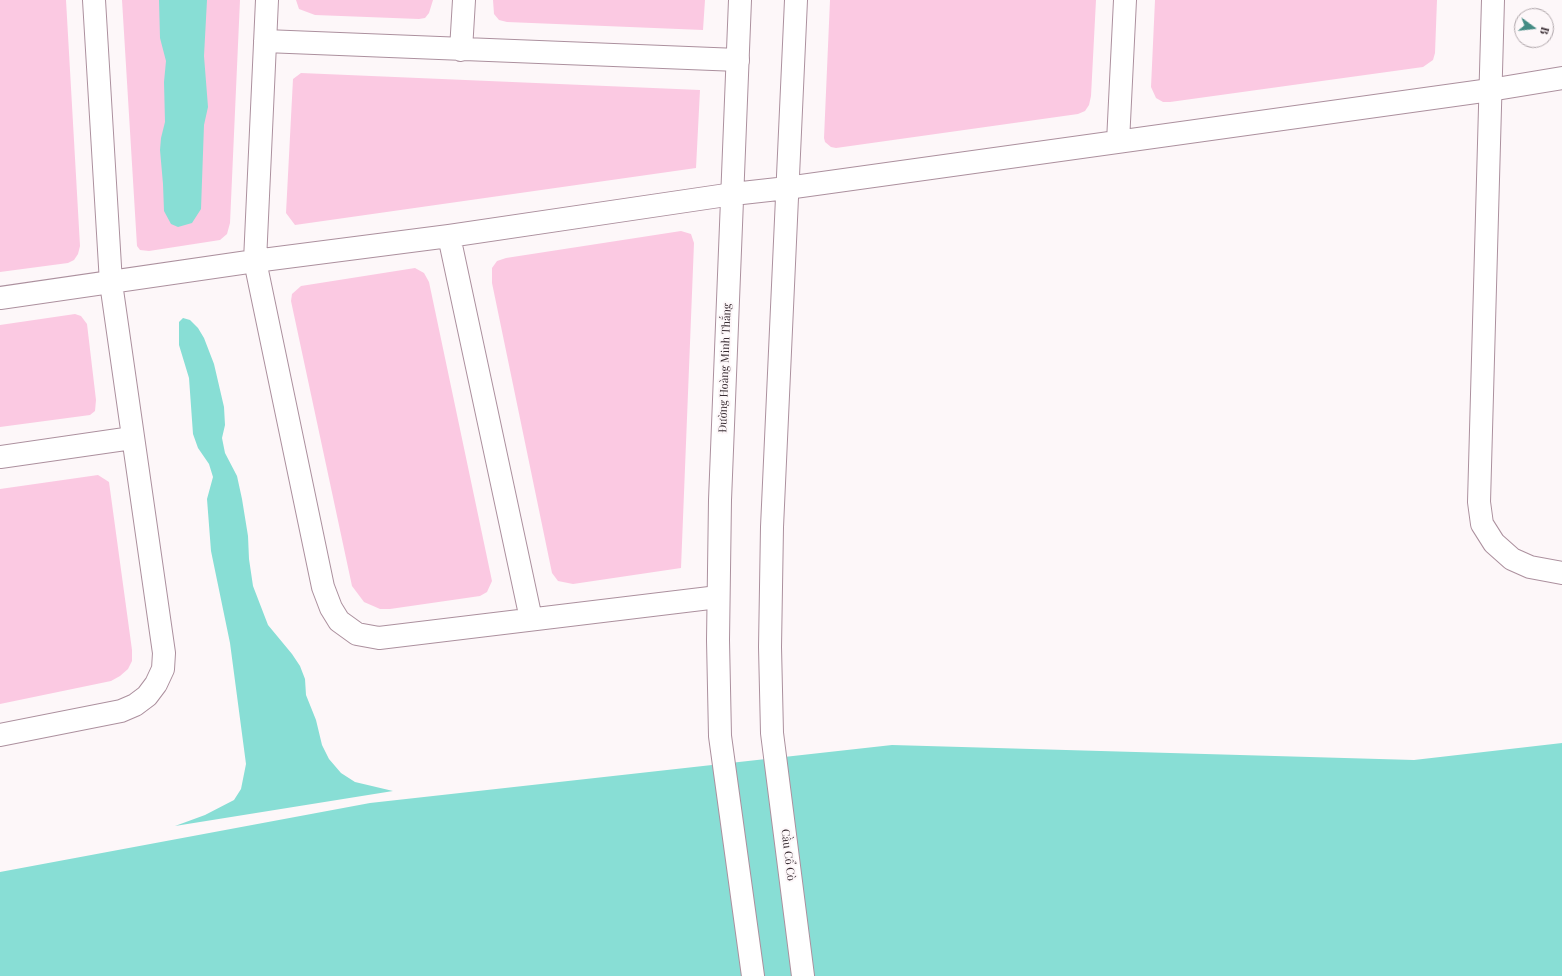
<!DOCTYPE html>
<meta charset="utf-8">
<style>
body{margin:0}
#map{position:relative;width:1562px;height:976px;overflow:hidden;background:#fdf7f9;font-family:"Playfair Display",serif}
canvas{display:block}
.north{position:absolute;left:1514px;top:8px;width:40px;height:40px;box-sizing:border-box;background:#fdf7f9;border:1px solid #afa6aa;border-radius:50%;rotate:105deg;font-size:11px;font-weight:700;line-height:16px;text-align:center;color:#392d33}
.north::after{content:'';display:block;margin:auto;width:14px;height:18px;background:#448b84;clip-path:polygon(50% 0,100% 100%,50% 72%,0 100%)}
</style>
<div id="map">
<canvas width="1562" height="976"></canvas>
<div class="north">B</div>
</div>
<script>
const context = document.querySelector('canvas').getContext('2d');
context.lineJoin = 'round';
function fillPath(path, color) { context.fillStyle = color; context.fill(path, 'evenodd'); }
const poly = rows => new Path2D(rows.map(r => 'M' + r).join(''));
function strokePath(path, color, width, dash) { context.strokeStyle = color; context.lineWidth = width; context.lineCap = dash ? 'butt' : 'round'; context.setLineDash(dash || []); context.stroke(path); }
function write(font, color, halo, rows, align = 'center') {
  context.font = font + ' "Playfair Display",serif'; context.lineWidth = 4; context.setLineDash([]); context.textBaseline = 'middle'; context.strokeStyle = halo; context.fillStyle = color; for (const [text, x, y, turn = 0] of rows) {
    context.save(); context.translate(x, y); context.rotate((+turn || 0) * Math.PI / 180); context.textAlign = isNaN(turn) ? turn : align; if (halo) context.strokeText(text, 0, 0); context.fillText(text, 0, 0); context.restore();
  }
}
const green = poly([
 [0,0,66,0,80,246,78,254,74,260,68,263,0,272],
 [122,0,240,0,230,223,227,234,220,240,149,251,140,250,137,246],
 [296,0,433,0,429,13,425,18,419,19,315,15,299,9],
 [493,0,705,0,703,30,507,22,499,20,494,14],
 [830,0,1096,0,1091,96,1089,105,1085,111,1078,114,836,148,831,147,825,142,824,138],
 [1155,0,1437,0,1435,53,1433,60,1423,67,1170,102,1163,102,1156,98,1151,87],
 [301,73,700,90,696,168,295,225,286,213,293,79],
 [681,231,691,234,694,243,681,568,573,584,558,581,552,573,492,283,492,268,497,261,506,258],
 [415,268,424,273,429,282,492,581,487,592,480,596,390,609,380,609,364,602,352,586,291,301,292,294,301,286],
 [75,314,81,316,87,324,96,400,95,411,90,415,0,427,0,325],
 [98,475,109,482,132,650,132,661,128,669,120,676,111,681,0,704,0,489]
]);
const water = poly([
 [159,0,207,0,204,56,208,107,204,125,201,209,192,223,178,227,171,224,164,211,163,184,160,150,161,138,165,122,164,82,166,61,160,38],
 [183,318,190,320,198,328,204,338,214,364,224,407,225,425,222,438,225,453,237,476,242,499,248,536,249,559,253,586,268,625,292,654,300,666,305,679,306,695,316,720,322,745,329,759,341,773,355,782,393,791,175,826,205,815,234,800,241,789,246,764,230,643,211,551,207,499,213,477,209,464,198,448,193,434,189,378,179,345,179,322],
 [1562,743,1562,976,0,976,0,872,370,803,892,745,1414,760]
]);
const minor = poly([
 [267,0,255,261,323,587,331,608,339,621,357,634,379,638,718,597],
 [265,41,738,60],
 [461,50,464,0],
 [1118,142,1125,0],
 [787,188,1490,90,1562,78],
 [449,236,531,619],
 [0,298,255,261,449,236,733,194],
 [0,457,132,438],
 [0,735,121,711,135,705,147,696,156,684,163,669,164,653,111,283,94,0]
]);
const tertiary = poly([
 [1493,0,1479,502,1482,524,1494,543,1512,559,1530,567,1562,573]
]);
const secondary = poly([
 [740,0,720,500,718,640,720,736,753,976],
 [796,0,772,527,770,647,772,733,803,976],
 [733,194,787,188]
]);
const streetNames = [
 ["Đường Hoàng Minh Thắng",725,368,-88],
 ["Cầu Cổ Cò",788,855,83]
];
fillPath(green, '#fbc9e2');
fillPath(water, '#88ded5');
strokePath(minor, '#ac909e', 24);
strokePath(tertiary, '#ac909e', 24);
strokePath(secondary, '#ac909e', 24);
strokePath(minor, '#fff', 22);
strokePath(tertiary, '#fff', 22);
strokePath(secondary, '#fff', 22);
write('11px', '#392d33', '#fdf7f9', streetNames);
</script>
